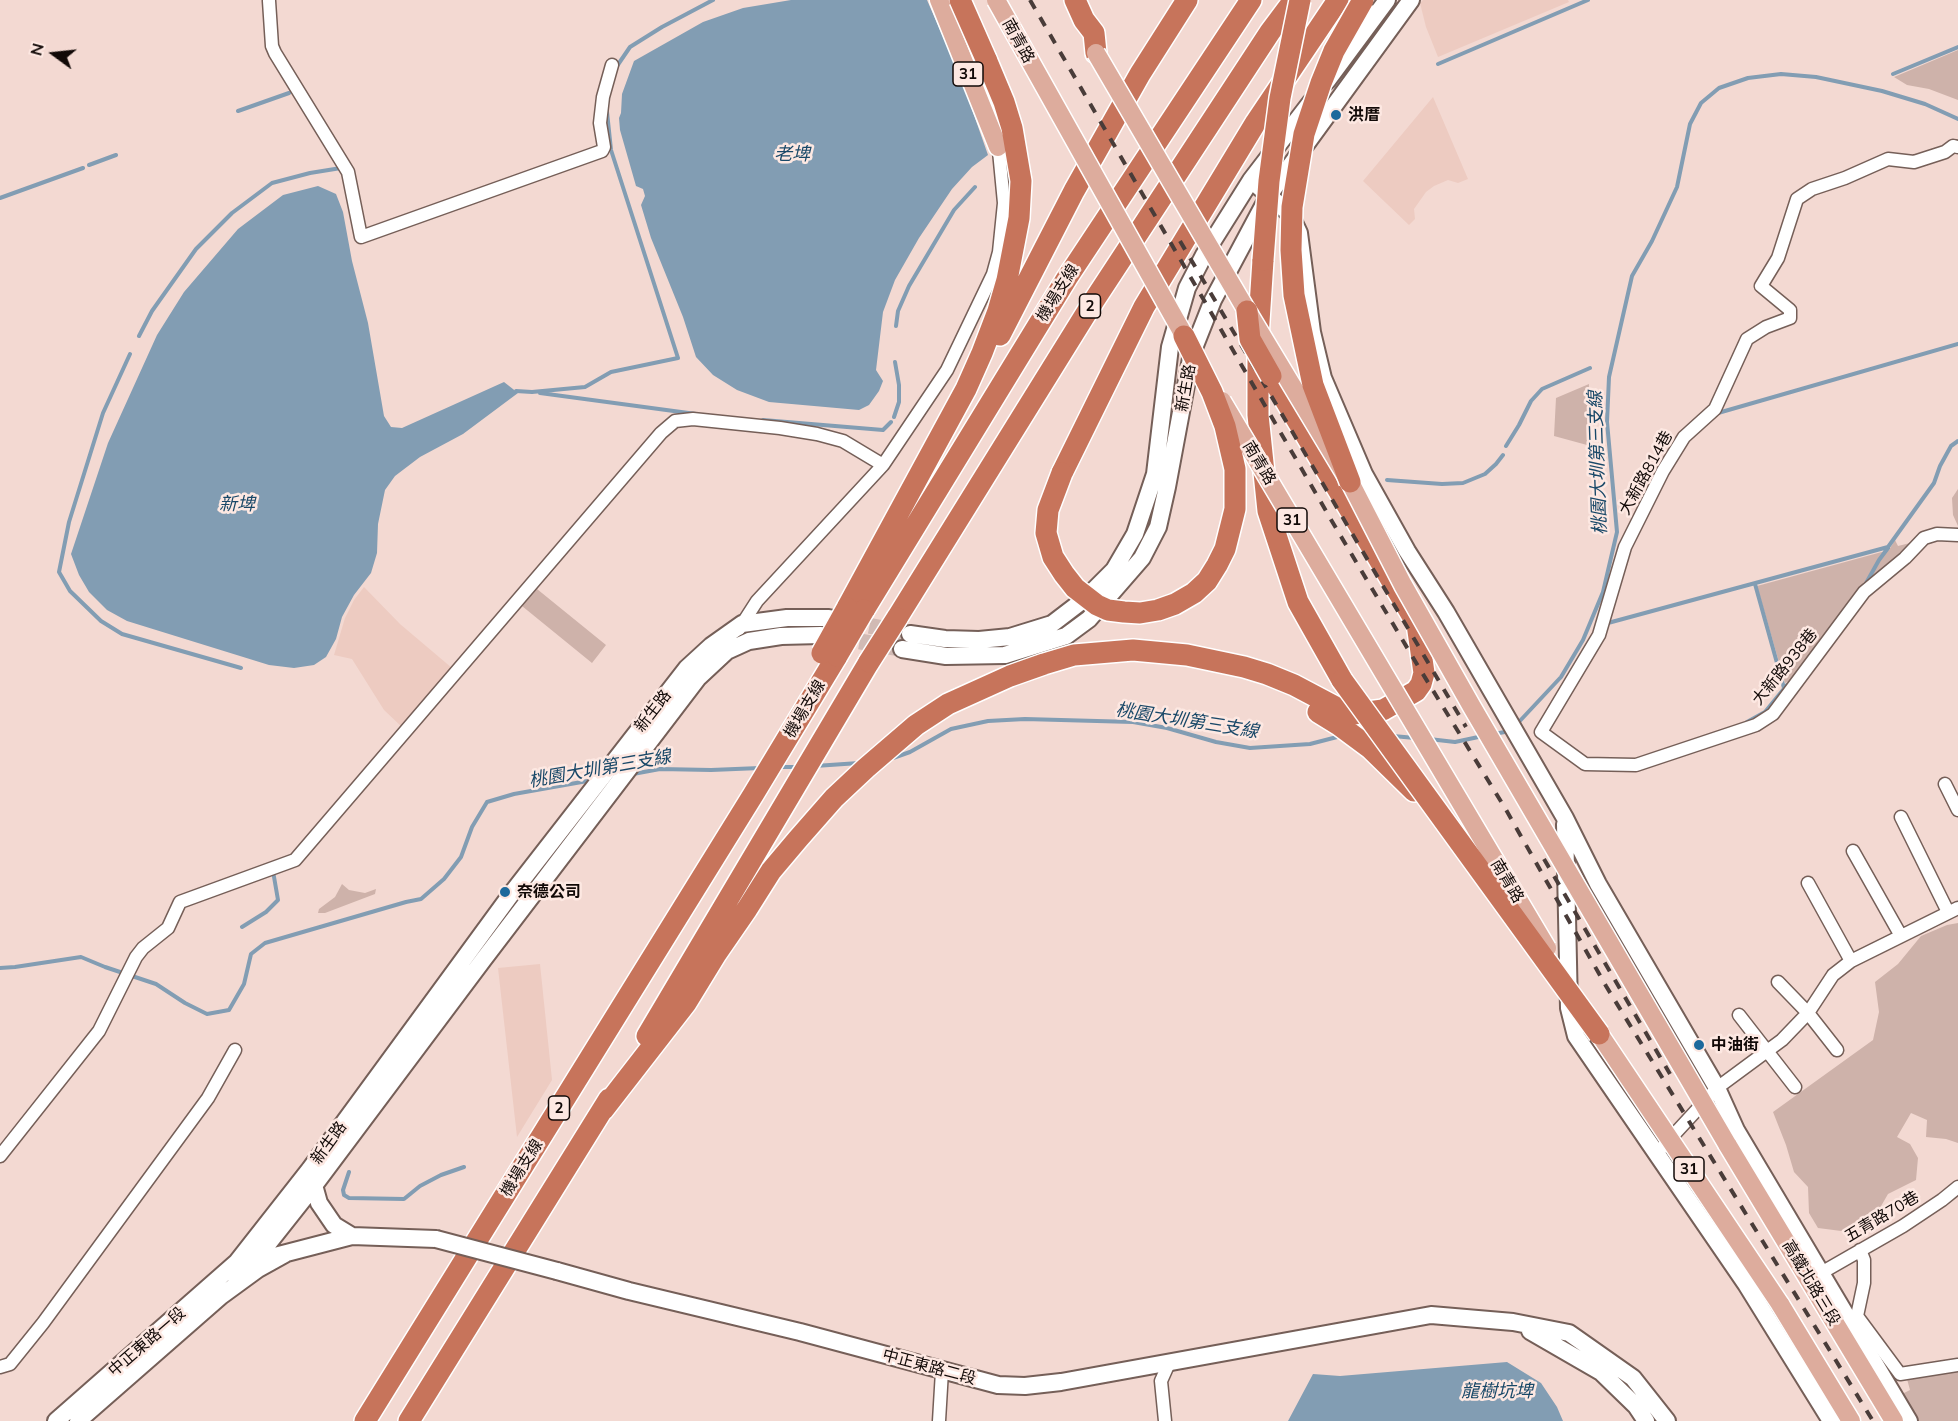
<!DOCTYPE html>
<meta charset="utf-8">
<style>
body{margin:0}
#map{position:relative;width:1958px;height:1421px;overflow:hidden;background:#f3d9d2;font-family:Mulish,sans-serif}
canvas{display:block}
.north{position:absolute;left:24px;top:24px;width:60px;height:60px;-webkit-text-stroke:4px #fde8e2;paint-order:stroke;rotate:285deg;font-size:16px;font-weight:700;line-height:24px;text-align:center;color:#110907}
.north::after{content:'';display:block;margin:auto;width:21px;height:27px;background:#110907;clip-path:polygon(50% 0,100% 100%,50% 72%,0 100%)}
</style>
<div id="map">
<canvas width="1958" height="1421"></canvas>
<div class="north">N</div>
</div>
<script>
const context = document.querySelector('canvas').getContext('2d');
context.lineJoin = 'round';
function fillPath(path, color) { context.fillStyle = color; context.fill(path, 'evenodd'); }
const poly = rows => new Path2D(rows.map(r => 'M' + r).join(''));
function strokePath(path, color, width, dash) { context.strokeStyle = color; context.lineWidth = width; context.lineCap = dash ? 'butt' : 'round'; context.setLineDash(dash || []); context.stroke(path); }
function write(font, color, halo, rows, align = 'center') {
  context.font = font + ' Mulish,"Noto Sans TC",sans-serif'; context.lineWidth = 5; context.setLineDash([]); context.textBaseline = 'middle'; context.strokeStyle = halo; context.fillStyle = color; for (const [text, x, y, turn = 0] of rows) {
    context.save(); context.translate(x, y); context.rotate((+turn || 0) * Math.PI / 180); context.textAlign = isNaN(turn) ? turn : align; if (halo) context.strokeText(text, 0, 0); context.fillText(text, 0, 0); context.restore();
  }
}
const built = poly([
 [1423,0,1568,0,1569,2,1438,57,1426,27,1420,3],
 [1433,97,1468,179,1458,183,1448,180,1434,186,1426,192,1414,209,1415,219,1409,225,1363,181],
 [364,587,400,624,452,668,402,727,384,710,352,659,334,655,345,618,354,600],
 [540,964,552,1080,517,1137,498,968]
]);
const green = poly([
 [1958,50,1958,100,1929,89,1907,85,1894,77],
 [1589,384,1587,445,1554,436,1556,398],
 [1958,489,1958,526,1953,515,1952,498],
 [1895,540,1898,546,1910,543,1894,560,1871,579,1864,582,1788,682,1785,683,1757,586,1889,550],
 [537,589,606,645,592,663,522,606],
 [342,884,349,890,365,893,376,889,375,894,325,913,318,913,319,909,335,897],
 [1958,923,1958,1143,1946,1139,1926,1137,1927,1120,1911,1113,1897,1137,1910,1144,1918,1158,1916,1180,1888,1194,1869,1227,1849,1232,1818,1228,1809,1213,1808,1187,1794,1172,1786,1145,1773,1112,1873,1040,1879,1012,1875,982,1898,964,1921,936,1947,925],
 [1958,1371,1958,1421,1919,1421,1902,1394,1910,1390,1907,1379]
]);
const water = poly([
 [791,0,927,0,961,78,988,155,972,167,952,189,919,238,895,280,883,312,876,370,883,381,879,391,869,405,859,410,769,402,737,390,713,375,696,357,683,317,651,238,641,205,645,196,643,189,636,186,620,130,619,118,621,113,622,94,634,61,703,22,743,8],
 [318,186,336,194,343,212,352,261,368,323,384,416,391,427,402,428,504,382,518,393,463,434,420,457,395,476,385,490,378,524,377,553,371,573,354,595,342,617,336,639,326,657,314,665,294,668,269,665,127,621,107,610,89,592,79,575,71,554,108,443,157,335,184,292,238,229,283,195],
 [1507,1362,1541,1383,1557,1407,1563,1421,1288,1421,1313,1374,1340,1376]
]);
const stream = poly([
 [1438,64,1588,0],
 [615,69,630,47,662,27,713,0],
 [1893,74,1958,47],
 [238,111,289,93],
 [89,165,116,155],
 [0,198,83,168],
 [896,326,898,311,909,286,954,210,975,187],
 [139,336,152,311,196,249,232,213,272,183,310,173,341,168],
 [130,354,103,413,69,522,59,572,70,591,101,621,122,634,241,668],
 [516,391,532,392],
 [532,392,585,387,611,372,678,358,611,150,607,112],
 [540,393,696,414],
 [1718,413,1958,344],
 [894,417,899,402,899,385,895,362],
 [763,420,883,430,891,422],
 [1506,446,1519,425,1531,401,1542,389,1590,368],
 [1387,480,1442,484,1463,483,1485,474,1496,464,1503,455],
 [1755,584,1784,688],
 [1865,585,1879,560,1888,548],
 [1608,623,1888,547,1934,483,1940,466,1951,446,1958,441],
 [1747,722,1765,712,1787,685],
 [1517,724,1561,677,1583,640,1603,592,1617,532,1607,422,1609,377,1632,276,1652,241,1677,187,1690,124,1701,103,1719,88,1748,78,1781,74,1816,77,1882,91,1925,104,1958,119],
 [1494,734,1510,731],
 [1393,736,1415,738],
 [1429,739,1455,742,1483,736],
 [893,758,910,752,951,729,988,721,1025,719,1133,722,1167,728,1216,742,1250,748,1310,744,1341,736],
 [815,766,859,763],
 [779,767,799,767],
 [633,774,660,769,711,770,760,768],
 [242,927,266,912,278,900,273,871],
 [0,968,15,967,81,957,105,967,156,984,185,1003,207,1014,229,1010,244,984,251,954,265,943,406,902,421,899,444,879,461,857,472,827,487,802,514,794,593,780],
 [349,1172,343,1190,344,1195,349,1198,404,1199,420,1186,441,1175,464,1167]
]);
const secondaryTunnel = poly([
 [846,621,910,634],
 [836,637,902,649]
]);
const minor = poly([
 [269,1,272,46,275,53,348,172,361,237,602,151,604,147,600,123,603,97,612,65],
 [1958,147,1953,146,1945,152,1914,162,1888,159,1845,178,1812,189,1797,199,1778,258,1761,286,1790,310,1790,318,1766,327,1747,339,1715,409,1684,437,1663,471,1625,547,1599,635,1541,732,1585,764,1636,765,1756,725,1773,714,1864,592,1905,558,1924,538,1937,534,1958,535],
 [739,629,757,601,883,465,947,370,993,274,999,252,1004,203,996,120,981,71],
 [1945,784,1958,810],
 [1901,817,1948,912],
 [1853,851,1901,936],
 [1808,883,1851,961],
 [1778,982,1808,1013,1837,1050],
 [1739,1015,1795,1087],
 [1657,1153,1717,1088,1782,1040,1808,1013,1833,975,1851,961,1958,908],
 [0,1156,99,1031,136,957,143,948,168,928,180,902,295,860,661,433,675,421,693,419,780,428,817,434,843,441,883,465],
 [1860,1250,1864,1260,1864,1283,1857,1316,1900,1374,1958,1365],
 [1821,1273,1903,1226,1942,1200,1958,1187],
 [0,1367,10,1364,43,1323,208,1098,235,1050],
 [939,1421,942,1371],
 [1165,1421,1161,1381,1169,1363]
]);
const secondary = poly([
 [1327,81,1387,0],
 [1251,180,1290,214,1299,233,1312,332,1323,378,1364,474,1407,551,1446,612,1565,818,1598,884,1717,1088,1736,1130,1909,1421],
 [910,634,945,639,979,640,1010,637,1052,624,1086,598,1114,570,1135,534,1155,474,1170,347,1187,288,1204,255,1251,180,1311,102],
 [902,649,946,656,1005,655,1066,636,1089,619,1142,558,1158,527,1167,487,1192,353,1213,300,1269,195,1411,0],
 [1565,824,1569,1008,1576,1036,1746,1284,1831,1421],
 [312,1178,319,1203,334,1225,352,1236],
 [275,1256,352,1236,436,1239],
 [557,1271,629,1291,800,1332,998,1385,1025,1386,1061,1382,1431,1315,1513,1322,1569,1333,1633,1378,1667,1421],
 [235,1276,256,1259,313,1187,483,960,698,678,727,651,749,641,781,636,821,635],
 [181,1331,205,1303],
 [1530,1331,1601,1372,1636,1406,1646,1421],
 [56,1421,237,1262,310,1169,512,893,687,668,711,646,742,624,787,618,829,618],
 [78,1421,221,1296,258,1269,285,1254]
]);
const primary = poly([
 [939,0,998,147],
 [1727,1144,1894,1421],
 [1780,1304,1851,1421]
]);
const motorway = poly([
 [1075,0,1084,20,1094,33,1096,53],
 [1263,260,1258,337,1258,415,1268,511,1298,602,1342,680],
 [1000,335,1074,191,1140,74,1187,0],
 [1062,473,1144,307,1256,122,1338,0],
 [847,608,966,389,982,353,998,311,1007,280,1019,218,1021,181,1012,128,1004,102,986,59],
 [864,610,1067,278,1251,0],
 [897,618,1095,299,1270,32,1294,0],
 [1318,712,1339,725,1370,748,1414,791],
 [647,1036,869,662],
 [603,1110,686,1003,716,954,747,909,771,871,798,839,834,798,866,768,916,725,948,704,1010,676,1044,664,1074,655,1133,650,1187,655,1244,667,1267,674,1294,685,1345,712,1353,714,1383,710,1416,691,1421,684,1424,673,1417,624,1271,376],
 [365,1421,753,795,837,656],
 [409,1421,609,1099]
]);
const rail = poly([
 [1030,0,1333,523,1418,666,1505,808,1606,986,1873,1421],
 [1180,241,1466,727],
 [1544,859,1670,1074]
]);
const secondaryBridge = poly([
 [436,1239,557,1271]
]);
const primaryBridge = poly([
 [996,0,1190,346],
 [1096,53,1247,311,1350,482,1403,585,1472,707,1727,1144],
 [1222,401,1547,948],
 [1592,1023,1780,1304]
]);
const motorwayBridge = poly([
 [960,0,986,59],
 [1263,260,1269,181,1280,98,1300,0],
 [1247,311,1250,339,1271,376],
 [1062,473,1048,510,1046,533,1053,557,1064,574,1075,588,1097,605,1108,610,1124,612,1140,613,1158,610,1175,604,1194,593,1207,581,1217,565,1225,549,1235,509,1235,469,1225,426,1212,392,1184,336],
 [1350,482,1313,385,1294,295,1291,250,1292,207,1304,134,1321,83,1334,51,1363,0],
 [822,653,847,608],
 [837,656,864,610],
 [869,662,897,618],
 [1342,680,1599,1034]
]);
const markers = [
 [1336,115,6,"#1c699c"],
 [505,892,6,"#1c699c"],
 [1699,1045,6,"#1c699c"]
];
const shields = [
 [968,74,30],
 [1090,306,21],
 [1292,520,30],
 [559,1108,21],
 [1689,1169,30]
];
const shieldNames = [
 ["31",968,74],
 ["2",1090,306],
 ["31",1292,520],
 ["2",559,1108],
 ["31",1689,1169]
];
const streetNames = [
 ["南青路",1018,41,61],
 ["機場支線",1058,293,-58],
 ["新生路",1186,388,-80],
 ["南青路",1259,463,59],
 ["大新路814巷",1646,473,-61],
 ["大新路938巷",1785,667,-51],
 ["機場支線",805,709,-59],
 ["新生路",653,711,-52],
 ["南青路",1507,881,59],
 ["新生路",329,1143,-54],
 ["機場支線",522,1168,-58],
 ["五青路70巷",1882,1217,-31],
 ["高鐵北路三段",1811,1283,59],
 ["中正東路一段",147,1342,-41],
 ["中正東路二段",929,1367,15]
];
const poiNames = [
 ["洪厝",1348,115],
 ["奈德公司",517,892],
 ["中油街",1711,1045]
];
const waterNames = [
 ["老埤",792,155],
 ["桃園大圳第三支線",1598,463,-92],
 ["新埤",237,505],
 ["桃園大圳第三支線",1187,721,9],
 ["桃園大圳第三支線",600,769,-10],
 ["龍樹坑埤",1497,1392]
];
fillPath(built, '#edcbc1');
fillPath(green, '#ceb2aa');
fillPath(water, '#829db3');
strokePath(stream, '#829db3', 4);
strokePath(secondaryTunnel, '#d1bab4', 16, [16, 8]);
strokePath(minor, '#755f58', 15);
strokePath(secondary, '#755f58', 20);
strokePath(primary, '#fff', 21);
strokePath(motorway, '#fff', 24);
strokePath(minor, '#fff', 12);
strokePath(secondary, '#fff', 16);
strokePath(primary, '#ddac9d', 18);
strokePath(motorway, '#c7745b', 21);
strokePath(rail, '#493c39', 4, [10, 10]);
strokePath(secondaryBridge, '#755f58', 20, []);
strokePath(primaryBridge, '#fff', 21, []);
strokePath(motorwayBridge, '#fff', 24, []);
strokePath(secondaryBridge, '#fff', 16);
strokePath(primaryBridge, '#ddac9d', 18);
strokePath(motorwayBridge, '#c7745b', 21);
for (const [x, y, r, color] of markers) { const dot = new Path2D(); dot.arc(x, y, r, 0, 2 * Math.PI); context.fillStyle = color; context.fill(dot); strokePath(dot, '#fde8e2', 2); }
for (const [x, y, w] of shields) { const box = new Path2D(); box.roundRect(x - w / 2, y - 12, w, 24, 4.5); context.fillStyle = '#fde8e2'; context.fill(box); strokePath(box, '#110907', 1.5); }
write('bold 15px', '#110907', null, shieldNames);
write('16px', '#110907', '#fde8e2', streetNames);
write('bold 16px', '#110907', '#fde8e2', poiNames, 'left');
write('italic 18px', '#194868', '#fde8e2', waterNames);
</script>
